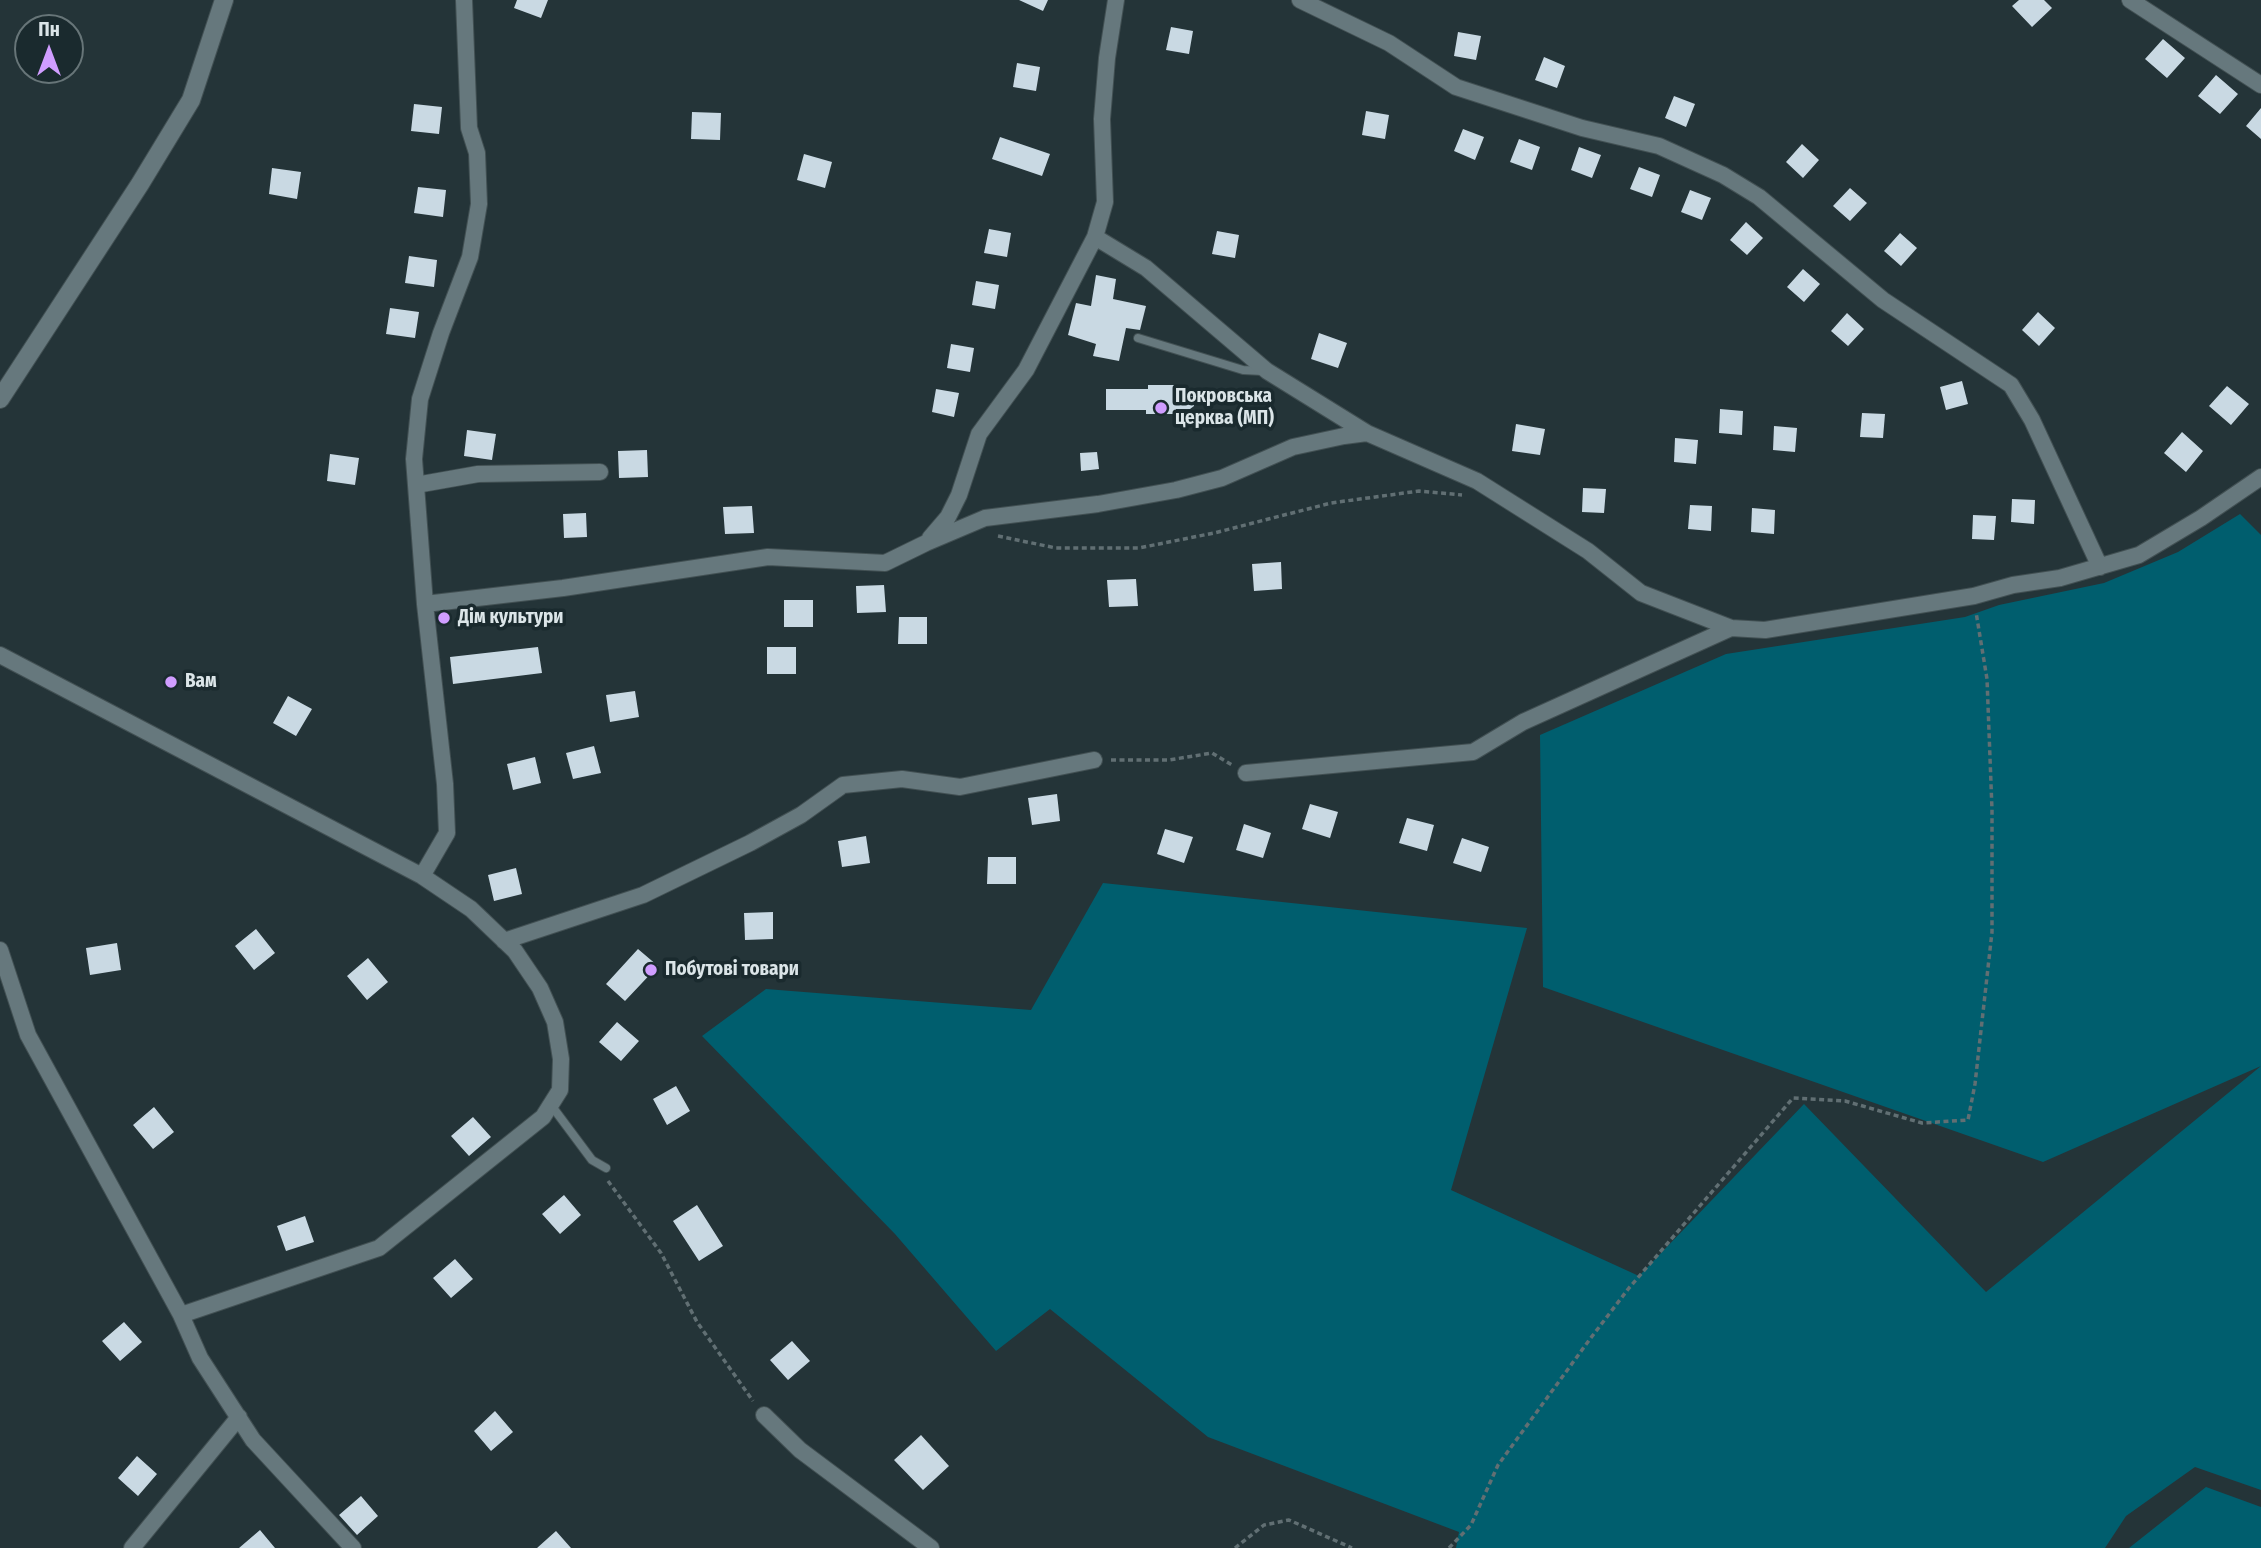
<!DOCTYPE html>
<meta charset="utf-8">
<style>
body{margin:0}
#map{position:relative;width:2261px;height:1548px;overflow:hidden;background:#243438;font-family:"Fira Sans Condensed",sans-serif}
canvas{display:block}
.north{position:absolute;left:14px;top:14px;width:70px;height:70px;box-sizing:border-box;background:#1a2a2e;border:2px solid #677578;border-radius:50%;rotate:0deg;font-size:19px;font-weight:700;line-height:28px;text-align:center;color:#dbe5e8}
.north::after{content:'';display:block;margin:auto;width:24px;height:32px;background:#d09dff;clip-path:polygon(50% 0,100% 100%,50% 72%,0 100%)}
</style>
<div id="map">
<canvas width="2261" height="1548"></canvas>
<div class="north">Пн</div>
</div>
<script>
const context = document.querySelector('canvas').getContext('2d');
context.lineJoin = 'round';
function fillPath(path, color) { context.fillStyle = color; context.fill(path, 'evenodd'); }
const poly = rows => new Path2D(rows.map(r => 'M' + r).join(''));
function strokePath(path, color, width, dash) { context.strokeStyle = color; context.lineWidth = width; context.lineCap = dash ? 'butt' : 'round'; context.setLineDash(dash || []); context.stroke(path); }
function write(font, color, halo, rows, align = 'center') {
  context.font = font + ' "Fira Sans Condensed",sans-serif'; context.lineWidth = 7; context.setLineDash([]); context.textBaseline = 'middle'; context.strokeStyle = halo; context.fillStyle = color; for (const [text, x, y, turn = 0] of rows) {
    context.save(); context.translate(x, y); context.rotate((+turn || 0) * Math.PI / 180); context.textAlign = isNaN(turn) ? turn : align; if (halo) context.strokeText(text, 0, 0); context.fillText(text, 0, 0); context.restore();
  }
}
const green = poly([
 [2240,514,2261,535,2261,1490,2195,1467,2126,1516,2105,1548,1456,1548,1459,1532,1208,1437,1050,1309,996,1351,895,1234,702,1036,766,989,1031,1010,1103,883,1527,928,1451,1190,1639,1276,1804,1104,1986,1292,2261,1066,2043,1162,1543,987,1540,735,1726,654,1965,617,1999,605,2104,583,2178,552],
 [2206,1487,2261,1507,2261,1548,2129,1548]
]);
const building = poly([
 [517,0,548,0,541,18,514,8],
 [1019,0,1048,0,1043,11],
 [2019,0,2044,0,2052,8,2032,27,2012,6],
 [1171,27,1193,31,1189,54,1166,50],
 [1458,32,1481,36,1476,60,1454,56],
 [2163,39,2185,58,2167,78,2145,59],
 [1544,57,1565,66,1557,88,1535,80],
 [1017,63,1040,67,1036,91,1013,87],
 [2216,75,2238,94,2220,114,2198,96],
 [1674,96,1695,104,1686,127,1665,118],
 [414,104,442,107,439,134,411,131],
 [2261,108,2261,139,2246,126],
 [1366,111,1389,115,1385,139,1362,135],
 [692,112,721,113,720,140,691,139],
 [1463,129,1484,137,1475,160,1454,151],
 [1000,137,1050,154,1042,176,992,159],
 [1519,139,1540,147,1532,170,1510,162],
 [1802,144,1819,160,1803,178,1786,162],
 [1579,147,1601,155,1592,178,1571,170],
 [804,154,832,162,825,188,797,180],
 [1639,167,1660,175,1652,197,1630,189],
 [272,168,301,172,297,199,269,194],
 [418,187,446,190,443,217,414,213],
 [1850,188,1867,203,1850,221,1833,206],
 [1690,190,1711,198,1702,220,1681,212],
 [1746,222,1763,238,1747,255,1730,240],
 [989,229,1011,233,1007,257,984,253],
 [1217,231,1239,235,1235,258,1212,254],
 [1900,233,1917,248,1901,266,1884,251],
 [409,256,437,260,434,287,405,283],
 [1803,269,1820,284,1804,302,1787,287],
 [1096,275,1116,279,1113,299,1146,306,1140,330,1126,328,1119,361,1093,356,1096,344,1068,335,1076,303,1091,306],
 [976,281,999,285,995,309,972,305],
 [390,308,419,312,415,338,386,334],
 [2038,312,2055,328,2039,346,2022,330],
 [1847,313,1864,329,1848,346,1831,331],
 [1319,333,1347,343,1338,368,1311,359],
 [951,344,974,348,970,372,947,368],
 [1962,381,1968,404,1946,410,1940,387],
 [1148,385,1177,385,1177,388,1189,388,1194,393,1194,406,1190,409,1176,409,1176,414,1146,414,1146,410,1106,410,1106,389,1148,389],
 [2227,386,2249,404,2231,425,2209,406],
 [936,389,959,393,954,417,932,412],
 [1720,409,1743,411,1742,435,1719,433],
 [1862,413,1885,414,1883,438,1860,437],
 [1516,424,1545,429,1540,455,1512,451],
 [1774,426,1797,428,1795,452,1773,450],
 [467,430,496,434,492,460,464,456],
 [2182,432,2203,451,2186,472,2164,453],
 [1675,438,1698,440,1696,464,1674,462],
 [647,450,648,477,619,478,618,451],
 [1097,452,1099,469,1081,471,1080,453],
 [330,454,359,458,355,485,327,481],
 [1583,488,1606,489,1604,513,1582,512],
 [2012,499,2035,500,2034,524,2011,522],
 [1690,505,1712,506,1711,531,1688,529],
 [752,506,754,533,725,534,723,507],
 [1752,508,1775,510,1774,534,1751,532],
 [586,513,587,537,564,538,563,514],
 [1973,515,1996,516,1994,540,1972,539],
 [1281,562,1282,589,1254,591,1252,564],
 [1136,579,1138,606,1109,607,1107,580],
 [884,585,886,612,857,613,856,586],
 [784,600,813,600,813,627,784,627],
 [899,617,927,617,927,644,898,644],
 [538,647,542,673,453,684,450,657],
 [767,647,796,647,796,674,767,674],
 [635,691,639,717,610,722,606,695],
 [288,696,312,709,296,736,273,723],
 [594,746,601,773,573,779,566,753],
 [535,757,541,783,513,790,507,764],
 [1057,794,1060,821,1032,825,1028,798],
 [1310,804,1338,812,1330,838,1302,829],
 [1407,818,1434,825,1427,851,1399,843],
 [1244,824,1271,833,1263,858,1236,850],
 [1165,829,1193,837,1184,863,1157,854],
 [866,836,870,863,842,867,838,841],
 [1462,838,1489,847,1481,872,1453,863],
 [988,857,1016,857,1016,884,987,884],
 [516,868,522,894,494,901,488,875],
 [773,912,773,939,745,940,744,913],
 [256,929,275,953,254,970,235,946],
 [117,943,121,970,90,975,86,948],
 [638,949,658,966,625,1001,606,984],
 [368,958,388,982,367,1000,347,976],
 [617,1022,639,1041,621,1061,599,1042],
 [676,1086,690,1111,667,1125,653,1099],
 [154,1107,174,1132,153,1149,133,1125],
 [473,1117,491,1137,469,1156,451,1136],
 [564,1195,581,1215,560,1234,542,1214],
 [697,1205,723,1246,699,1261,673,1221],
 [305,1216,314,1242,286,1251,277,1226],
 [455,1259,473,1279,451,1298,433,1278],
 [124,1322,142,1342,120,1361,102,1341],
 [792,1341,810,1361,788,1380,770,1360],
 [495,1411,513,1432,491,1451,474,1431],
 [921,1435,949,1466,923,1490,894,1460],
 [137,1456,157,1474,138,1496,118,1478],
 [361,1496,378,1516,357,1535,339,1515],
 [260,1530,275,1548,239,1548],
 [556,1531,571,1548,537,1548]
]);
const path = poly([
 [998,536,1056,548,1139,548,1214,533,1331,503,1419,491,1462,495],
 [1111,760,1169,760,1212,753,1232,765],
 [608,1181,661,1253,697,1322,753,1401],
 [1235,1548,1264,1525,1289,1520,1352,1548],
 [1449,1548,1471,1525,1498,1465,1590,1339,1629,1288,1793,1098,1845,1101,1922,1123,1968,1120,1975,1084,1992,932,1992,810,1987,679,1976,612]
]);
const lane = poly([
 [1138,338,1243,370,1263,371],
 [551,1105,592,1160,606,1168]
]);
const street = poly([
 [1300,0,1389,43,1456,87,1582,128,1659,146,1723,175,1759,197,1883,300,2011,385,2032,420,2100,567],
 [2130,0,2261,85],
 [1095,237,1146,268,1267,371,1367,433],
 [416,485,478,474,600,472],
 [930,538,948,517,959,495,979,434,1026,370,1095,237,1105,202,1102,119,1107,58,1116,0],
 [425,604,563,588,768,557,885,563,926,543,985,518,1098,504,1176,490,1222,478,1293,447,1344,436,1367,433,1477,481,1588,551,1641,593,1731,628,1765,630,1974,596,2013,585,2060,578,2139,555,2201,518,2261,477],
 [0,655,422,876,471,909,515,951,540,988,555,1022,561,1059,560,1090,543,1117,379,1248,181,1315],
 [1246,773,1473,752,1523,722,1731,628],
 [422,876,447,833,445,784,425,604,414,459,420,399,441,333,470,257,479,204,477,153,469,128,464,0],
 [504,941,643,895,750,843,801,815,843,785,902,779,960,787,1094,760],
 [0,950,28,1035,181,1315,200,1358,253,1440,353,1548],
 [764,1415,800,1450,931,1548],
 [132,1548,239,1417]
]);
const secondary = poly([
 [0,399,140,184,191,100,224,0]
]);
const markers = [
 [1161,408,7,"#d09dff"],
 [444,618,7,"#d09dff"],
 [171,682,7,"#d09dff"],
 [651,970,7,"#d09dff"]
];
const poiNames = [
 ["Покровська",1175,397],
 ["церква (МП)",1175,419],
 ["Дім культури",458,618],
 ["Вам",185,682],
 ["Побутові товари",665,970]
];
fillPath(green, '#005e6e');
fillPath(building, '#c9d9e3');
strokePath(lane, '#425053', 10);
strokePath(street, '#425053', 18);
strokePath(secondary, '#425053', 20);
strokePath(path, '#616f73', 3.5, [5, 3.5]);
strokePath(lane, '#66787d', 8);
strokePath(street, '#66787d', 16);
strokePath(secondary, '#66787d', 18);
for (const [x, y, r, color] of markers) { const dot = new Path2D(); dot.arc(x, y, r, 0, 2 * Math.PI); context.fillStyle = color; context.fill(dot); strokePath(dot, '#1a2a2e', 2.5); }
write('bold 19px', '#dbe5e8', '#1a2a2e', poiNames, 'left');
</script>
